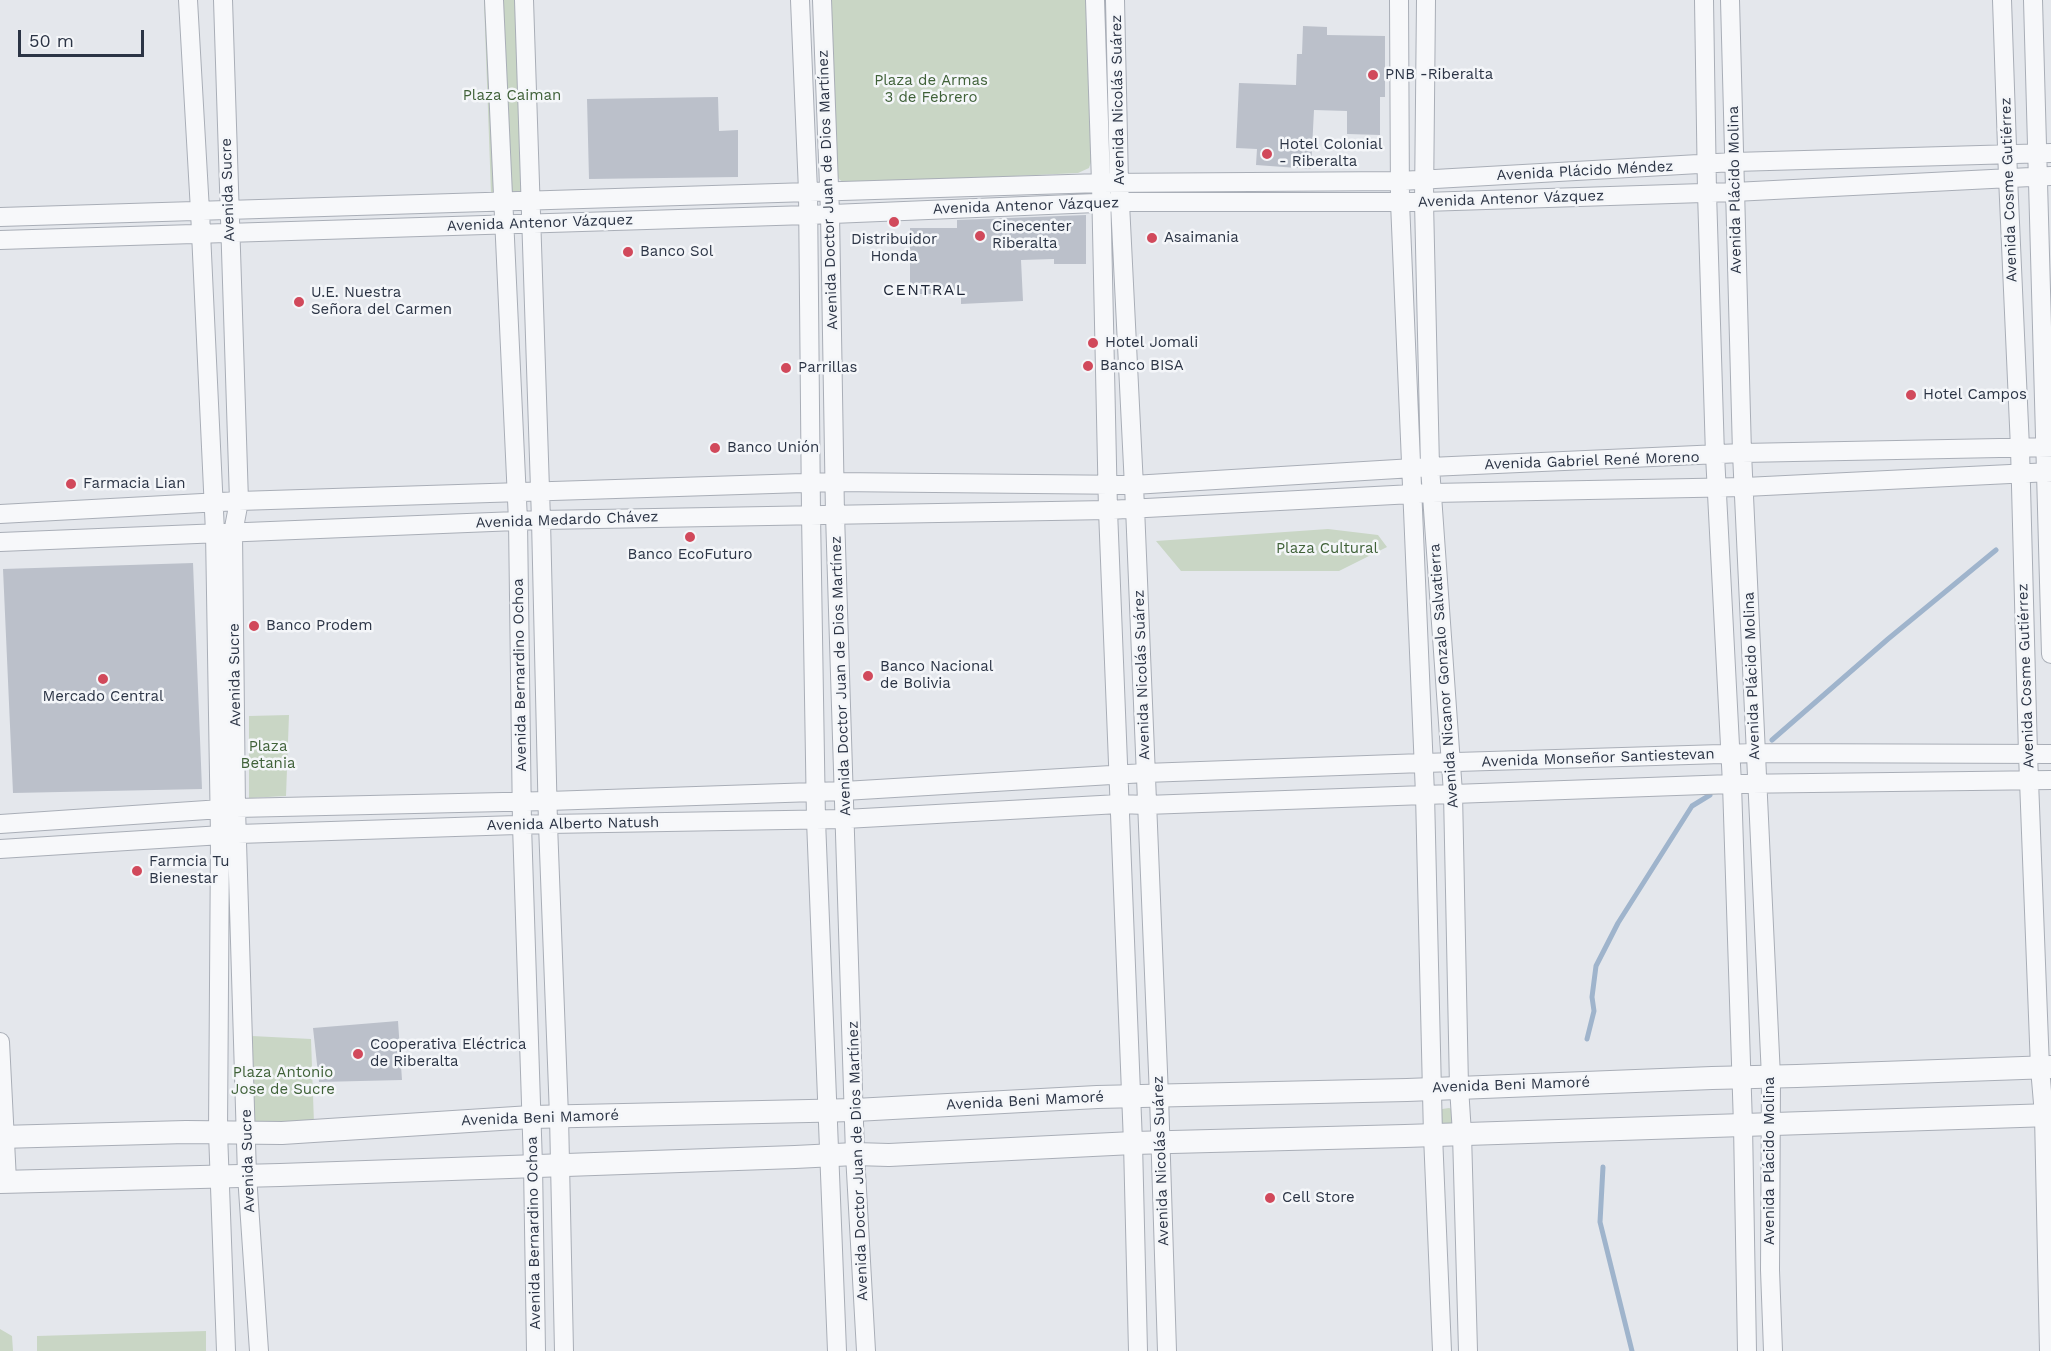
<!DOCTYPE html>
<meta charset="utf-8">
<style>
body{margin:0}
#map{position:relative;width:2051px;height:1351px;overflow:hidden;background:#e4e7ec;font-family:"Work Sans",sans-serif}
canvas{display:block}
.scale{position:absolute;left:18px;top:30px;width:126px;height:27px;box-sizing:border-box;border:3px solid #2b3445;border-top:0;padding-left:8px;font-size:18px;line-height:21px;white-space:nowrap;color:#2b3445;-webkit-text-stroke:4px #f4f6f9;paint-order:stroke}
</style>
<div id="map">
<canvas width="2051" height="1351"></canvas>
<div class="scale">50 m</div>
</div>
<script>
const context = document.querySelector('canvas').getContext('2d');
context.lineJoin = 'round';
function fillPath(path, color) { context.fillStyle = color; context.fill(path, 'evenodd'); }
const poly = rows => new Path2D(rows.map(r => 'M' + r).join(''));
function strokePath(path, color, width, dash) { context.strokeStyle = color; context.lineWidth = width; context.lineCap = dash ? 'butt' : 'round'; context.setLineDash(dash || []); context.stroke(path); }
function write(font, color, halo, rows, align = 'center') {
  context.font = font + ' "Work Sans",sans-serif'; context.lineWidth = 5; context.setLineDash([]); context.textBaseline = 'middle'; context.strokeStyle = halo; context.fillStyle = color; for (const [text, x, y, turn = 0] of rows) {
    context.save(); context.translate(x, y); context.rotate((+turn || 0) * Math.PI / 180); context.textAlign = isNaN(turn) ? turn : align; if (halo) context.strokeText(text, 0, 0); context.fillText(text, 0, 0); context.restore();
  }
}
const green = poly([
 [484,0,532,0,539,191,491,193],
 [830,0,1087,0,1093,156,1089,168,1078,173,846,184,840,180,836,175],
 [1328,529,1378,535,1387,547,1339,571,1181,571,1156,541],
 [289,715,286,796,249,798,249,716],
 [252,1036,311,1039,314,1124,253,1125],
 [1449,1108,1452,1109,1457,1121,1443,1128,1437,1113,1442,1109],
 [0,1329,12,1336,13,1351,0,1351],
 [206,1331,206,1351,37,1351,37,1336]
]);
const stream = poly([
 [1772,740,1888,639,1996,550],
 [1587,1039,1594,1011,1592,997,1596,966,1618,923,1692,806,1710,795],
 [1603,1167,1600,1222,1632,1351]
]);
const building = poly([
 [1303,26,1327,27,1327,35,1385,36,1385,97,1380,97,1380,135,1347,134,1347,111,1314,110,1311,169,1256,165,1257,149,1236,148,1239,83,1296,85,1297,54,1302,54],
 [718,97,719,131,738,130,738,177,589,179,587,99],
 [1086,215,1086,264,1054,264,1054,259,1021,260,1023,301,961,304,961,294,910,294,910,228,957,228,957,220],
 [193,563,202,789,13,793,3,569],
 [398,1021,402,1080,319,1082,313,1028]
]);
const minor = poly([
 [188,0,200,211,215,532,220,836,218,1132,226,1351],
 [223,0,239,501,233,533,236,808,247,1175,259,1351],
 [494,0,518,521,522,825,533,1165,536,1351],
 [524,0,541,520,548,824,559,1116,564,1351],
 [800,0,808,191,811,514,816,820,837,1351],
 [822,0,830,213,835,514,855,1154,866,1351],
 [1095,0,1101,183,1108,510,1133,1143,1138,1351],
 [1115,0,1119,183,1135,507,1159,1096,1167,1351],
 [1399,0,1400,202,1425,794,1433,1135,1442,1351],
 [1426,0,1424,202,1430,467,1453,793,1459,1087,1462,1134,1468,1351],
 [1704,0,1707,192,1715,455,1732,784,1743,1125,1747,1351],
 [1730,0,1742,453,1771,1077,1770,1270,1773,1351],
 [2002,0,2008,177,2020,448,2028,754,2040,1068,2044,1115,2049,1351],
 [2033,0,2051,654],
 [0,217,1101,183,1400,181,1734,162,2051,153],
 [0,240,808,215,1120,202,1424,202,1734,192,2051,176],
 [0,514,239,501,835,482,1133,485,1430,467,1742,453,2051,447],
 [0,542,541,520,1108,510,1432,493,1745,487,2051,472],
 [0,824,236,808,548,801,844,791,1145,773,1423,763,1755,753,2051,754],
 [0,849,238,834,548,824,845,819,1119,804,1146,805,1732,784,2051,780],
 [0,1042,7,1181]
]);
const tertiary = poly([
 [0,1137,186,1132,282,1133,531,1117,855,1110,1097,1097,1407,1090,1712,1078,1797,1076,2051,1067],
 [0,1182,280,1175,795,1157,855,1154,889,1155,1133,1143,1405,1136,2051,1115]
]);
const markers = [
 [1373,75,6,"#d1495b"],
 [1267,154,6,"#d1495b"],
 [894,222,6,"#d1495b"],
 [980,236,6,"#d1495b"],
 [1152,238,6,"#d1495b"],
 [628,252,6,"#d1495b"],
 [299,302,6,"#d1495b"],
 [1093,343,6,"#d1495b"],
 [1088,366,6,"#d1495b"],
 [786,368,6,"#d1495b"],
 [1911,395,6,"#d1495b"],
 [715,448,6,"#d1495b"],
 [71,484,6,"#d1495b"],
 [690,537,6,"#d1495b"],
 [254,626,6,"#d1495b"],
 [868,676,6,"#d1495b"],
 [103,679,6,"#d1495b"],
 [137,871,6,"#d1495b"],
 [358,1054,6,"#d1495b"],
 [1270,1198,6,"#d1495b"]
];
const poiNames = [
 ["PNB -Riberalta",1385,75],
 ["Hotel Colonial",1279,145],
 ["- Riberalta",1279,162],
 ["Cinecenter",992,227],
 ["Riberalta",992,244],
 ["Asaimania",1164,238],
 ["Distribuidor",894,240,"center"],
 ["Honda",894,257,"center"],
 ["Banco Sol",640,252],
 ["U.E. Nuestra",311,293],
 ["Señora del Carmen",311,310],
 ["Hotel Jomali",1105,343],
 ["Banco BISA",1100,366],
 ["Parrillas",798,368],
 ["Hotel Campos",1923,395],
 ["Banco Unión",727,448],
 ["Farmacia Lian",83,484],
 ["Banco EcoFuturo",690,555,"center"],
 ["Banco Prodem",266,626],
 ["Banco Nacional",880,667],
 ["de Bolivia",880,684],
 ["Mercado Central",103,697,"center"],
 ["Farmcia Tu",149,862],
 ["Bienestar",149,879],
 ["Cooperativa Eléctrica",370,1045],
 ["de Riberalta",370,1062],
 ["Cell Store",1282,1198]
];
const parkNames = [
 ["Plaza de Armas",931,81],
 ["3 de Febrero",931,98],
 ["Plaza Caiman",512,96],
 ["Plaza Cultural",1327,549],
 ["Plaza",268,747],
 ["Betania",268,764],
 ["Plaza Antonio",283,1073],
 ["Jose de Sucre",283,1090]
];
const streetNames = [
 ["Avenida Nicolás Suárez",1118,100,-91],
 ["Avenida Plácido Méndez",1585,171,-3],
 ["Avenida Sucre",228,190,-92],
 ["Avenida Doctor Juan de Dios Martínez",828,190,-92],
 ["Avenida Plácido Molina",1735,190,-91],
 ["Avenida Cosme Gutiérrez",2009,190,-92],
 ["Avenida Antenor Vázquez",1511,199,-2],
 ["Avenida Antenor Vázquez",1026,206,-2],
 ["Avenida Antenor Vázquez",540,223,-2],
 ["Avenida Gabriel René Moreno",1592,461,-2],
 ["Avenida Medardo Chávez",567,520,-2],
 ["Avenida Sucre",235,675,-91],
 ["Avenida Bernardino Ochoa",520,675,-91],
 ["Avenida Nicolás Suárez",1142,675,-92],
 ["Avenida Doctor Juan de Dios Martínez",841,676,-92],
 ["Avenida Nicanor Gonzalo Salvatierra",1444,676,-94],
 ["Avenida Plácido Molina",1752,676,-92],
 ["Avenida Cosme Gutiérrez",2026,676,-92],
 ["Avenida Monseñor Santiestevan",1598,758,-2],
 ["Avenida Alberto Natush",573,824,-1],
 ["Avenida Beni Mamoré",1511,1085,-2],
 ["Avenida Beni Mamoré",1025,1101,-3],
 ["Avenida Beni Mamoré",540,1118,-2],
 ["Avenida Sucre",248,1161,-92],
 ["Avenida Doctor Juan de Dios Martínez",858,1161,-92],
 ["Avenida Nicolás Suárez",1161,1161,-92],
 ["Avenida Plácido Molina",1770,1161,-90],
 ["Avenida Bernardino Ochoa",534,1233,-91]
];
const neighbourhoodNames = [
 ["CENTRAL",925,290]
];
fillPath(green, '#c9d6c5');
strokePath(stream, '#9fb4cc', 5);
fillPath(building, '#bbc0ca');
strokePath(minor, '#a9aeb7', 20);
strokePath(tertiary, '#a9aeb7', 24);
strokePath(minor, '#f7f8fa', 18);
strokePath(tertiary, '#f7f8fa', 22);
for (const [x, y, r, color] of markers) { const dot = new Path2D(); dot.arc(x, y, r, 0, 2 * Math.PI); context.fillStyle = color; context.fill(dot); strokePath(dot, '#f4f6f9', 2); }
write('15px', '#2b3445', '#f4f6f9', poiNames, 'left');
write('15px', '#3f6138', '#f4f6f9', parkNames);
write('15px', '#2b3445', '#f4f6f9', streetNames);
context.letterSpacing = '1.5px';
write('16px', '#1d2536', '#f4f6f9', neighbourhoodNames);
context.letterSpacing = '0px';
</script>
